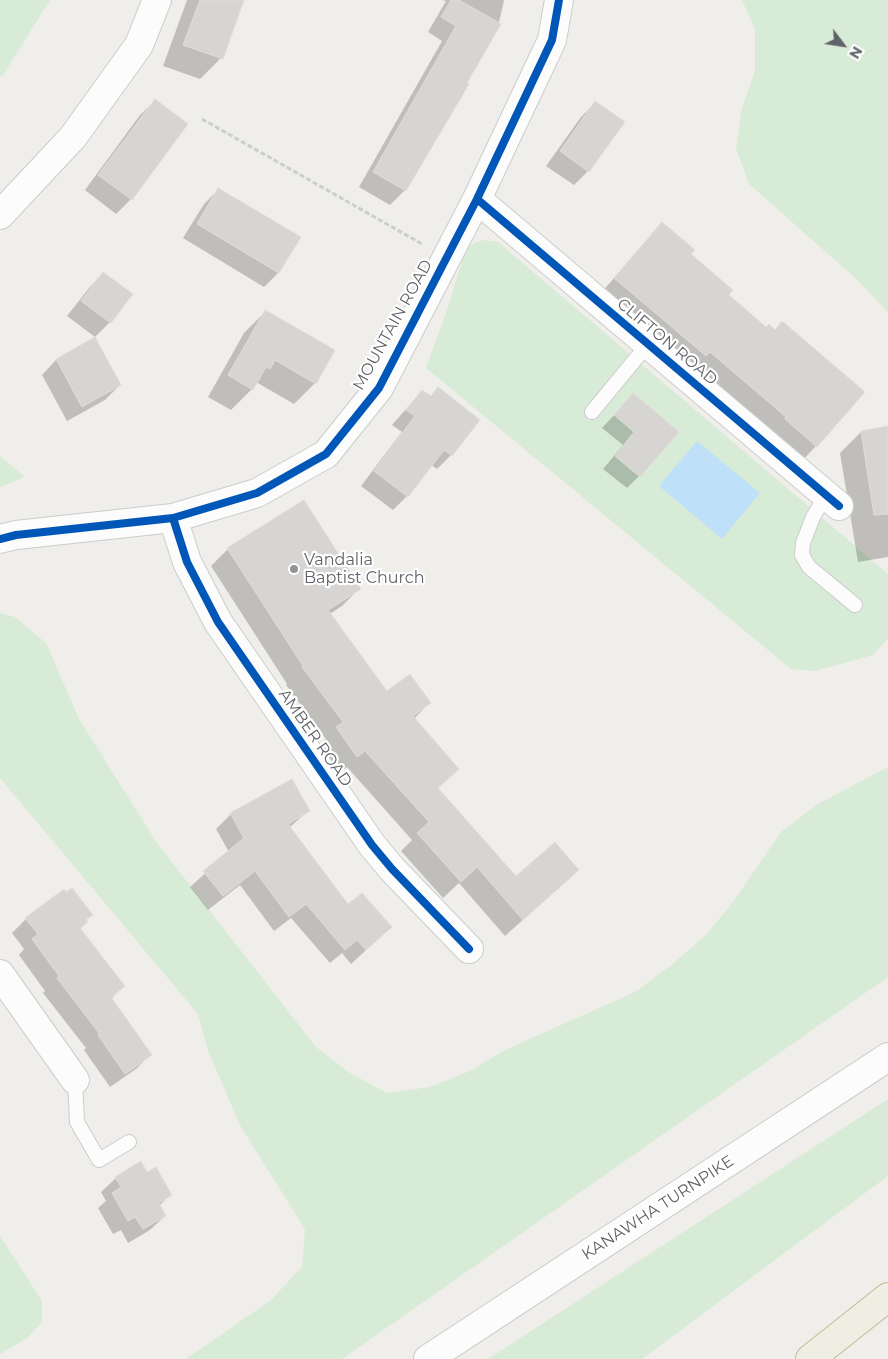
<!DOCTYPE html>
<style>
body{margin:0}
#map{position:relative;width:888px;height:1359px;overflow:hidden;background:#efeeea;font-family:Montserrat,sans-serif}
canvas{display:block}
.north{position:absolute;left:818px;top:20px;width:50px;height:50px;-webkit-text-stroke:4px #fff;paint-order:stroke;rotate:121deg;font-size:14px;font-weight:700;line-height:20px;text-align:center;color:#5f6368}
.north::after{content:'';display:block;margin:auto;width:18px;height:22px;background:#5f6368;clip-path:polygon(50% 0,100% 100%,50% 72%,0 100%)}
</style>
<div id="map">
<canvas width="888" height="1359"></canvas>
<div class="north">N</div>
</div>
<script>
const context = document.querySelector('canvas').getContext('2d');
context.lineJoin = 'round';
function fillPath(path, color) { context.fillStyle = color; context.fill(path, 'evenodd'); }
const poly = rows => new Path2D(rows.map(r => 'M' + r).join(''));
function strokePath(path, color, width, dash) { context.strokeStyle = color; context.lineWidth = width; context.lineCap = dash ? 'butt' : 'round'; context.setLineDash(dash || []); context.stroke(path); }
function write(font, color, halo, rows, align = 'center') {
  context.font = font + ' Montserrat,sans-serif'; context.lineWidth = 4.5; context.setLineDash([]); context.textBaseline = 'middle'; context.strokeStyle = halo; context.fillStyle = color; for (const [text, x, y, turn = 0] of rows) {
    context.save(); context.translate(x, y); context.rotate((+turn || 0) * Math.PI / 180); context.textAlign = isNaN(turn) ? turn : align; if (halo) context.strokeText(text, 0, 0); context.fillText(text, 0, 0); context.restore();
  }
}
const green = poly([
 [0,0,50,0,3,75,0,77],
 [742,0,888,0,888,312,852,275,749,184,736,148,742,108,755,71,755,29],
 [485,240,498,242,888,574,888,638,873,655,815,671,791,669,426,368,446,313,466,248,476,242],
 [0,456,25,477,0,487],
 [0,613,15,617,46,643,79,719,157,843,316,1047,350,1073,387,1093,430,1087,470,1071,505,1050,635,992,670,966,706,935,733,902,781,832,818,804,888,767,888,977,342,1359,186,1359,271,1300,302,1267,305,1229,241,1127,208,1051,198,1014,0,778],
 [888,1099,888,1176,642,1359,488,1359],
 [0,1236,42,1301,42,1322,27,1338,0,1354]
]);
const water = poly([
 [697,441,760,493,722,539,659,486]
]);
const shadow = poly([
 [187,0,243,0,221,58,200,79,163,66],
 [442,0,504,0,498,27,466,83,468,85,405,190,390,205,359,187,442,41,428,32,446,1],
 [155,101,187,124,131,199,116,214,85,190,140,115],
 [595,103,588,171,574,185,546,166,581,117],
 [218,190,299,238,278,273,264,287,183,238,204,204],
 [662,223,727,295,766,329,816,446,802,461,773,432,695,366,691,369,601,293],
 [103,273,131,295,110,322,95,337,67,316,89,288],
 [265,312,315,383,294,404,256,382,252,389,231,410,208,397,244,333],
 [95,339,120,385,105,400,67,421,42,375,56,360],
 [438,389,451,455,437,469,431,465,407,496,393,510,361,486,402,432,392,425,422,391,430,397],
 [633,395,639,476,627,488,603,469,623,445,602,428],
 [888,428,888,557,858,562,840,453,861,432],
 [228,549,359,589,342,606,330,614,387,693,429,703,414,719,458,769,437,789,515,878,578,870,505,936,459,883,443,898,401,851,412,840,347,767,339,773,320,745,326,739,286,685,287,684,211,566],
 [291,780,308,811,289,828,348,906,391,927,351,964,342,953,330,963,291,918,274,931,240,885,208,910,190,887,229,852,216,829,231,814],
 [26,919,85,920,87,922,80,929,123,986,111,999,150,1055,136,1069,110,1087,84,1050,86,1048,43,993,45,991,19,955,24,949,12,933],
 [116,1178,170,1195,159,1206,165,1216,150,1230,128,1243,121,1230,113,1234,98,1208,106,1201,101,1192]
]);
const building = poly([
 [200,0,244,0,223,59,183,45,200,0],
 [451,0,459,0,501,24,467,83,469,84,406,191,373,172,456,26,441,17,451,0],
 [155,99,188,124,132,200,98,175,155,99],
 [595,101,625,122,589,172,560,151,595,101],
 [218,188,301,237,279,273,197,224,218,188],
 [662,222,695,250,691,254,733,290,729,295,766,327,769,324,775,330,782,321,865,392,817,447,785,419,786,417,710,352,706,356,614,278,662,222],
 [103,272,133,294,111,323,81,301,103,272],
 [265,310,335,350,316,384,275,360,270,369,266,367,253,390,228,375,265,310],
 [95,337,121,385,82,407,56,359,95,337],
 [438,387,480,420,452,456,444,450,408,497,374,471,415,416,406,410,422,390,431,396,438,387],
 [633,393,679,432,640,477,615,456,634,432,614,415,633,393],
 [888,426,888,514,874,515,861,431,888,426],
 [304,500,361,589,328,610,387,691,410,674,431,703,413,716,459,769,438,788,516,876,555,842,579,870,523,920,477,867,461,882,417,833,429,822,365,751,357,757,336,727,343,722,302,667,303,666,227,548,304,500],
 [292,779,310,811,288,824,348,904,362,893,392,927,366,950,357,940,345,950,306,904,289,917,255,871,223,896,203,871,244,838,230,813,292,779],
 [72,888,93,915,86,920,88,922,80,928,125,986,111,997,152,1055,125,1074,98,1035,99,1033,57,978,59,976,32,939,38,934,25,918,64,889,66,892,72,888],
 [141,1161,147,1172,156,1167,172,1195,159,1203,166,1216,143,1229,135,1217,128,1221,112,1193,121,1187,115,1177,141,1161]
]);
const path = poly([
 [202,119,422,244]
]);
const service = poly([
 [592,412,648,344],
 [826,495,813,517,803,543,802,555,809,567,855,605],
 [75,1080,77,1122,99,1160,129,1142]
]);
const minor = poly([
 [477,199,839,506],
 [0,215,73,137,139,45,157,0],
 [173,518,187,562,218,622,372,845,392,869,469,949],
 [0,539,16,535,173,518,257,493,326,454,379,388,477,199,552,40,559,0],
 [0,974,75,1080]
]);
const secondary = poly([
 [428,1359,888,1057]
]);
const motorway = poly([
 [810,1359,888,1297]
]);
const cycleway = poly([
 [477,199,839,506],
 [173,518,187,562,218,622,372,845,392,869,469,949],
 [0,539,16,535,173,518,257,493,326,454,379,388,477,199,552,40,559,0]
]);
const markers = [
 [294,569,5,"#919496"]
];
const streetNames = [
 ["MOUNTAIN ROAD",393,325,-61],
 ["CLIFTON ROAD",667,342,40],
 ["AMBER ROAD",315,738,55],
 ["KANAWHA TURNPIKE",658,1208,-33]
];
const poiNames = [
 ["Vandalia",304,560],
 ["Baptist Church",304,578]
];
fillPath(green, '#d8ebd6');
fillPath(water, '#bfe0f9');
fillPath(shadow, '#0003');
fillPath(building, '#d6d5d3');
strokePath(building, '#deddd9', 1);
strokePath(service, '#cbcccc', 16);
strokePath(minor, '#cbcccc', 30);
strokePath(secondary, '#cacacb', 30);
strokePath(motorway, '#c8b996', 30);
strokePath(path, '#cacfcc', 3, [5, 2.5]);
strokePath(service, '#fdfcfc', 14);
strokePath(minor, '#fdfcfc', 28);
strokePath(secondary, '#fdfcfc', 28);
strokePath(motorway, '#f0ede3', 28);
strokePath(cycleway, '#0057b8', 8);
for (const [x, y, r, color] of markers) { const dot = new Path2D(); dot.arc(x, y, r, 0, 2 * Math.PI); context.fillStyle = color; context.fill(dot); strokePath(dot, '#fff', 2); }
write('16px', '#5f6368', '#fff', streetNames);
write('16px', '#5f6368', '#fff', poiNames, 'left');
</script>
